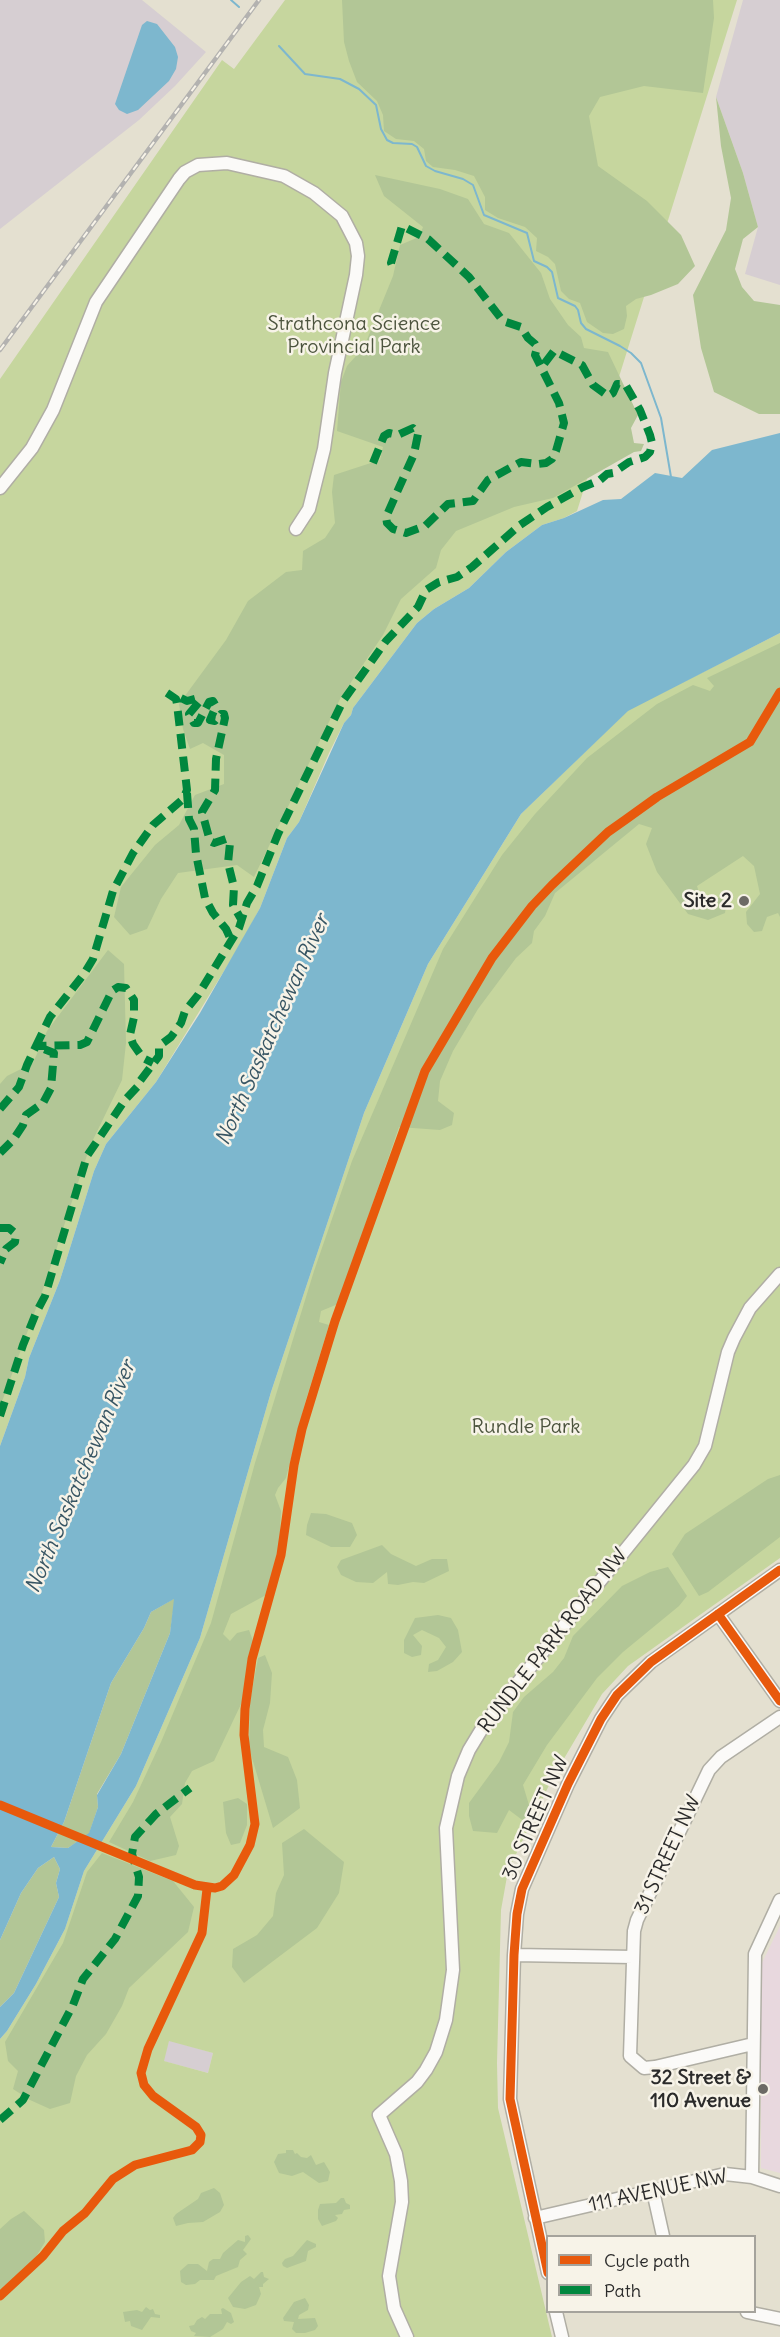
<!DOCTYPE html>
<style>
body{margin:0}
#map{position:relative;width:780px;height:2337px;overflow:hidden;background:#e4e0d0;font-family:Delius,sans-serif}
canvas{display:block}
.legend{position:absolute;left:546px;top:2235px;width:210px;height:78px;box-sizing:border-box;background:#f7f3e8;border:2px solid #a5a39c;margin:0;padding:8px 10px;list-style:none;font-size:18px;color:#2b2b2b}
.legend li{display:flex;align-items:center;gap:12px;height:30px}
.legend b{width:30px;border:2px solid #a5a39c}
</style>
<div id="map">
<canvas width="780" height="2337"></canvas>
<ul class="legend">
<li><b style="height:8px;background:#e8590c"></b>Cycle path</li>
<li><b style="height:8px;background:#00873e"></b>Path</li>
</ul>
</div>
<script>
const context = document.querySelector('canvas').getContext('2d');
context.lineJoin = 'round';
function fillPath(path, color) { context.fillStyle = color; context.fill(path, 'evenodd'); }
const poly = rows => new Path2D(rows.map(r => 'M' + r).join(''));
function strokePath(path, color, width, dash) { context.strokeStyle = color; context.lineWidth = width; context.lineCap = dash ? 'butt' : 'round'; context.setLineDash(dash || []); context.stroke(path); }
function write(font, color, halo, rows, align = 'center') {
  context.font = font + ' Delius,sans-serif'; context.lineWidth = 5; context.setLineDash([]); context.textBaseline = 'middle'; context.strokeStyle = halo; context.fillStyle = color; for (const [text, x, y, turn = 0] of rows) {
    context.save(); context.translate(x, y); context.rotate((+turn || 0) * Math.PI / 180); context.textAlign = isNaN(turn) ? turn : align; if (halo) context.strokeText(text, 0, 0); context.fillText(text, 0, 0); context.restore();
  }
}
const built = poly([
 [780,1926,780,2173,761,2168,761,1965]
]);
const industrial = poly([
 [0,0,142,0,206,52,175,86,139,120,0,229],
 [743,0,780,0,780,285,745,274,758,227,743,173,716,97],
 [169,2040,213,2053,208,2073,163,2061]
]);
const green = poly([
 [285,0,737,0,577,511,564,518,542,525,506,552,469,588,434,609,417,623,353,708,351,715,344,723,329,753,299,822,287,838,260,908,240,945,156,1082,106,1144,94,1171,60,1280,29,1358,25,1377,0,1446,0,379,222,60,234,69],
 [780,633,780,1558,628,1666,602,1694,552,1779,508,1871,501,1910,497,2063,498,2108,552,2337,0,2337,0,2039,7,2031,36,1984,65,1929,84,1871,136,1786,200,1638,271,1392,364,1113,428,964,521,814,628,710],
 [169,2041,213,2053,208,2073,164,2061]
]);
const forest = poly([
 [342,0,713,0,714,18,703,93,644,86,600,97,589,116,598,166,647,201,681,235,695,266,678,284,651,295,636,299,626,306,627,316,624,329,613,334,603,333,587,322,580,303,569,299,561,291,555,264,548,257,536,251,537,238,525,227,498,218,485,210,485,197,474,176,455,170,433,167,426,161,424,149,414,141,396,139,384,131,383,115,377,101,357,82,349,61,344,42],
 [716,97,743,173,758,227,743,239,735,269,742,287,754,301,780,305,780,414,759,414,714,392,701,348,693,295,726,230,731,198,721,146],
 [375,175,440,189,468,199,484,224,509,233,541,273,550,299,568,325,581,337,584,348,608,352,638,415,631,428,634,443,644,444,641,451,634,452,553,498,514,507,456,531,441,550,436,568,401,599,383,635,341,697,254,877,237,865,178,873,161,899,147,929,130,935,114,917,121,887,155,845,179,825,195,795,224,784,224,755,203,743,190,749,183,729,179,704,226,640,248,601,286,572,302,570,303,551,325,538,335,523,332,492,334,475,380,460,383,447,337,431,341,382,347,366,364,347,393,276,400,245,419,237,423,227,384,196],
 [780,643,780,917,778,913,767,917,762,931,754,932,747,924,746,912,760,894,754,866,743,856,697,886,700,896,727,899,725,913,708,920,688,914,657,872,646,844,652,828,639,824,555,893,545,916,534,931,532,943,516,958,478,1009,453,1051,440,1081,438,1101,454,1113,452,1125,440,1130,399,1127,338,1304,321,1311,319,1322,329,1325,305,1403,286,1478,278,1488,275,1495,281,1511,279,1552,266,1595,231,1614,223,1634,230,1641,237,1633,249,1630,253,1641,242,1702,214,1761,192,1771,185,1783,182,1804,170,1817,179,1846,176,1855,150,1861,109,1842,133,1802,161,1742,211,1623,255,1463,314,1271,352,1161,443,949,502,855,535,814,587,758,657,704,693,685,710,691,714,686,707,678],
 [108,950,124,964,126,1043,122,1080,90,1146,46,1281,0,1407,0,1084,7,1076,33,1063,47,1031],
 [780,1475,780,1537,708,1592,699,1596,672,1554,685,1534,768,1479],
 [311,1513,326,1514,352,1523,357,1535,350,1547,331,1547,306,1535,307,1525],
 [382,1545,391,1554,416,1566,432,1559,447,1559,449,1571,424,1583,413,1582,398,1585,388,1584,387,1572,373,1583,356,1582,341,1575,337,1567,341,1560],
 [668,1567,687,1596,679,1606,623,1652,597,1678,547,1745,523,1785,529,1805,525,1822,509,1810,497,1833,473,1831,469,1816,469,1803,499,1762,509,1742,513,1712,524,1697,553,1672,564,1658,573,1636,622,1586,650,1572],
 [175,1598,170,1633,121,1754,97,1794,98,1807,89,1834,68,1848,51,1847,64,1822,111,1683,144,1628,151,1612],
 [438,1615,451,1618,458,1630,462,1652,453,1662,437,1671,428,1672,429,1664,438,1660,446,1647,439,1638,422,1630,413,1635,422,1646,421,1655,412,1657,404,1653,404,1640,415,1618],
 [265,1655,272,1673,270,1703,263,1730,264,1747,288,1757,297,1780,300,1808,273,1828,249,1748,250,1701,258,1658],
 [238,1798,247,1804,247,1825,240,1843,231,1845,226,1833,223,1802],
 [304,1829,344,1862,339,1893,317,1928,244,1983,232,1967,233,1949,257,1935,273,1916,276,1893,284,1875,282,1843],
 [102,1853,173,1881,194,1907,188,1932,129,1988,122,2006,106,2034,87,2055,76,2076,70,2103,50,2109,30,2100,13,2089,18,2071,8,2061,5,2042,63,1943,87,1872],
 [54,1857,60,1869,56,1883,59,1897,14,1993,0,2007,0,1940,21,1893,38,1868],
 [286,2150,293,2150,295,2154,297,2153,301,2157,307,2158,311,2155,316,2165,324,2162,330,2172,328,2181,319,2183,303,2172,292,2176,279,2173,274,2162,278,2154,286,2153],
 [214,2188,220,2193,224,2205,220,2212,203,2222,188,2223,176,2226,173,2218,176,2214,198,2199,201,2193],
 [341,2198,344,2198,346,2203,350,2205,350,2209,344,2210,342,2214,335,2215,338,2218,336,2221,322,2226,318,2219,318,2210,320,2204,336,2203],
 [24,2211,44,2230,45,2242,34,2260,0,2290,0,2229,11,2219],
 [248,2235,251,2239,243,2250,247,2254,240,2260,238,2267,216,2276,214,2280,200,2280,195,2284,186,2285,181,2282,180,2271,188,2264,198,2264,207,2271,209,2262,213,2259,220,2259,223,2253,238,2240,245,2242,245,2236],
 [307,2240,316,2244,316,2247,308,2251,306,2261,287,2268,283,2266,282,2263,285,2259,293,2256],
 [261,2272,263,2272,264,2277,269,2279,263,2284,263,2287,259,2287,261,2294,256,2305,245,2309,233,2307,228,2298,241,2282,250,2276,254,2279],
 [305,2298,309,2305,308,2310,299,2315,298,2319,315,2318,318,2326,315,2330,305,2333,296,2333,292,2329,294,2322,284,2321,283,2318,294,2302],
 [146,2307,150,2310,153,2309,155,2314,160,2315,160,2318,151,2317,142,2330,131,2326,130,2321,125,2322,123,2312,137,2310,142,2312],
 [223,2308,231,2313,234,2322,231,2324,227,2322,223,2329,210,2337,194,2336,196,2333,191,2331,189,2326,194,2325,197,2320,202,2317,205,2319,210,2314,222,2314,221,2309]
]);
const water = poly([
 [147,21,157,24,175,47,178,57,176,69,169,81,138,110,127,114,119,110,115,104,142,25],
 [780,433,780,633,628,711,521,814,428,964,364,1113,271,1392,200,1638,136,1786,84,1871,65,1929,36,1984,7,2031,0,2039,0,2007,14,1993,59,1897,56,1883,60,1869,54,1857,38,1868,21,1893,0,1940,0,1446,25,1377,29,1358,60,1280,94,1171,106,1144,156,1082,200,1013,260,908,287,838,299,822,344,723,351,715,353,708,417,623,434,609,469,588,506,552,542,525,564,518,603,500,621,499,655,473,682,478,712,450],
 [174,1599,170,1633,121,1754,97,1795,98,1807,89,1833,68,1848,51,1847,64,1822,111,1683,144,1628,151,1612]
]);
const stream = poly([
 [231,0,239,7],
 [279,46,305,74,340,79,359,89,376,105,381,129,387,140,393,143,412,144,417,147,426,166,435,171,463,179,473,185,484,215,527,233,534,261,547,267,552,272,558,298,575,306,578,310,581,323,586,329,620,346,631,353,641,363,661,418,671,477]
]);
const minor = poly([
 [0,488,32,448,53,410,96,302,179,179,185,172,198,165,227,163,284,176,314,193,342,216,356,243,358,256,356,275,335,373,324,449,309,509,296,529],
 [718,1614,780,1701],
 [514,1955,633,1957],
 [753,2044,655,2067,644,2068,630,2056,634,1931,637,1920,709,1770,721,1757,780,1717],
 [752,2177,755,1954,780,1900],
 [653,2191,663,2236],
 [535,2218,725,2174,752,2177,780,2186],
 [548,2273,510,2099,514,1955,517,1914,522,1889,568,1784,601,1719,617,1695,651,1662,780,1570],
 [556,2312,562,2337],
 [747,2312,780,2319],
 [407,2337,394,2308,389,2276,402,2202,401,2181,396,2154,379,2115,417,2082,426,2070,436,2052,446,2020,453,1970,446,1828,458,1776,469,1750,486,1722,694,1465,705,1446,728,1352,734,1338,750,1308,780,1274]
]);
const rail = poly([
 [0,350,259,0]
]);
const quiet = poly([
 [373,463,384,436,389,433,398,435,413,428,418,434,414,454,386,517,387,523,393,529,406,533,425,526,448,504,473,501,488,480,521,462,538,464,546,463,552,459,556,451,564,423,559,403,535,355,537,348,535,344,528,338,521,327,503,321,469,277,428,239,402,226,391,263,394,270],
 [181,698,187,701,198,698,199,702,189,714,194,723,198,723,209,702,213,701,216,706,210,720,215,721,221,714,224,714,225,718,216,759,215,790,202,812,210,841,214,843,226,839,230,843,228,863,234,887,233,905,241,919],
 [187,793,189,819,194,829,196,854,205,898,213,913,226,929,231,940],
 [0,1109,19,1087,27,1065,36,1046,80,1045,87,1042,112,991,118,987,126,988,134,1000,134,1017,130,1035,133,1044,143,1058,153,1063],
 [0,1153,13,1140,23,1125,26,1115,43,1103,51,1088,54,1053,36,1046,50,1017,84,974,93,959,113,891,133,853,153,825,183,799,187,790,177,704,176,699,161,689],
 [0,1228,9,1228,16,1234,15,1242,6,1249,0,1263],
 [0,1416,23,1345,36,1313,45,1296,87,1156,125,1100,140,1084,140,1081,159,1056,159,1046,171,1037,181,1023,185,1011,198,995,239,928,247,903,257,886,278,834,343,701,386,641,418,607,426,590,439,582,457,577,472,567,520,525,547,507,583,487,600,480,607,474,613,473,629,462,645,457,650,452,652,443,650,435,640,410,625,384,617,384,613,393,608,396,593,385,582,365,554,351,541,368],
 [0,2120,23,2100,73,2005,83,1979,115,1939,138,1896,139,1877,132,1854,135,1837,156,1814,190,1788]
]);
const cycleway = poly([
 [718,1614,780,1701],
 [0,1805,195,1885,215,1888,222,1886,234,1875,250,1845,255,1824,244,1735,245,1709,252,1659,281,1555,294,1465,302,1429,335,1321,425,1071,492,958,532,906,552,885,608,832,625,820,657,797,750,742,780,692],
 [548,2273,510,2099,514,1955,517,1914,522,1889,568,1784,601,1719,617,1695,651,1662,780,1570],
 [0,2296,43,2256,63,2231,85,2213,113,2179,135,2165,192,2150,200,2142,201,2135,196,2127,153,2096,144,2085,141,2073,148,2049,202,1933,207,1889]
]);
const markers = [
 [744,901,6,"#6c6a65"],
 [763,2089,6,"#6c6a65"]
];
const parkNames = [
 ["Strathcona Science",354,324],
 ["Provincial Park",354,347],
 ["Rundle Park",526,1427]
];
const poiNames = [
 ["Site 2",732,901],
 ["32 Street &",751,2078],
 ["110 Avenue",751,2101]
];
const streetNames = [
 ["RUNDLE PARK ROAD NW",553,1641,-52],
 ["30 STREET NW",536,1818,-66],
 ["31 STREET NW",668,1855,-65],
 ["111 AVENUE NW",658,2191,-12]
];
const waterNames = [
 ["North Saskatchewan River",273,1030,-66],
 ["North Saskatchewan River",81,1477,-67]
];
fillPath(built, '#e8d8de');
fillPath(industrial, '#d6ced2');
fillPath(green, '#c6d69e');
fillPath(forest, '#b2c696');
fillPath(water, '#7db7ce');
strokePath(stream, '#7db7ce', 2);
strokePath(minor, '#b0aea4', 15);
strokePath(minor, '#fbfaf8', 12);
strokePath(rail, '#b3b2b0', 4.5);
strokePath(rail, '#f7f3e8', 2, [7]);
strokePath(quiet, '#00873e', 8, [15, 8]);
strokePath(cycleway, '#e8590c', 9);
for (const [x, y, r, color] of markers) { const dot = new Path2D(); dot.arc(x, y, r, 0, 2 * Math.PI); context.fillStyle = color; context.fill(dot); strokePath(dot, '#f7f3e8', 2); }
write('20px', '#4c543e', '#f7f3e8', parkNames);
write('bold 20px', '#2b2b2b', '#f7f3e8', poiNames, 'right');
write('20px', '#2b2b2b', '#f7f3e8', streetNames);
write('italic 21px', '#385664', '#f7f3e8', waterNames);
</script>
